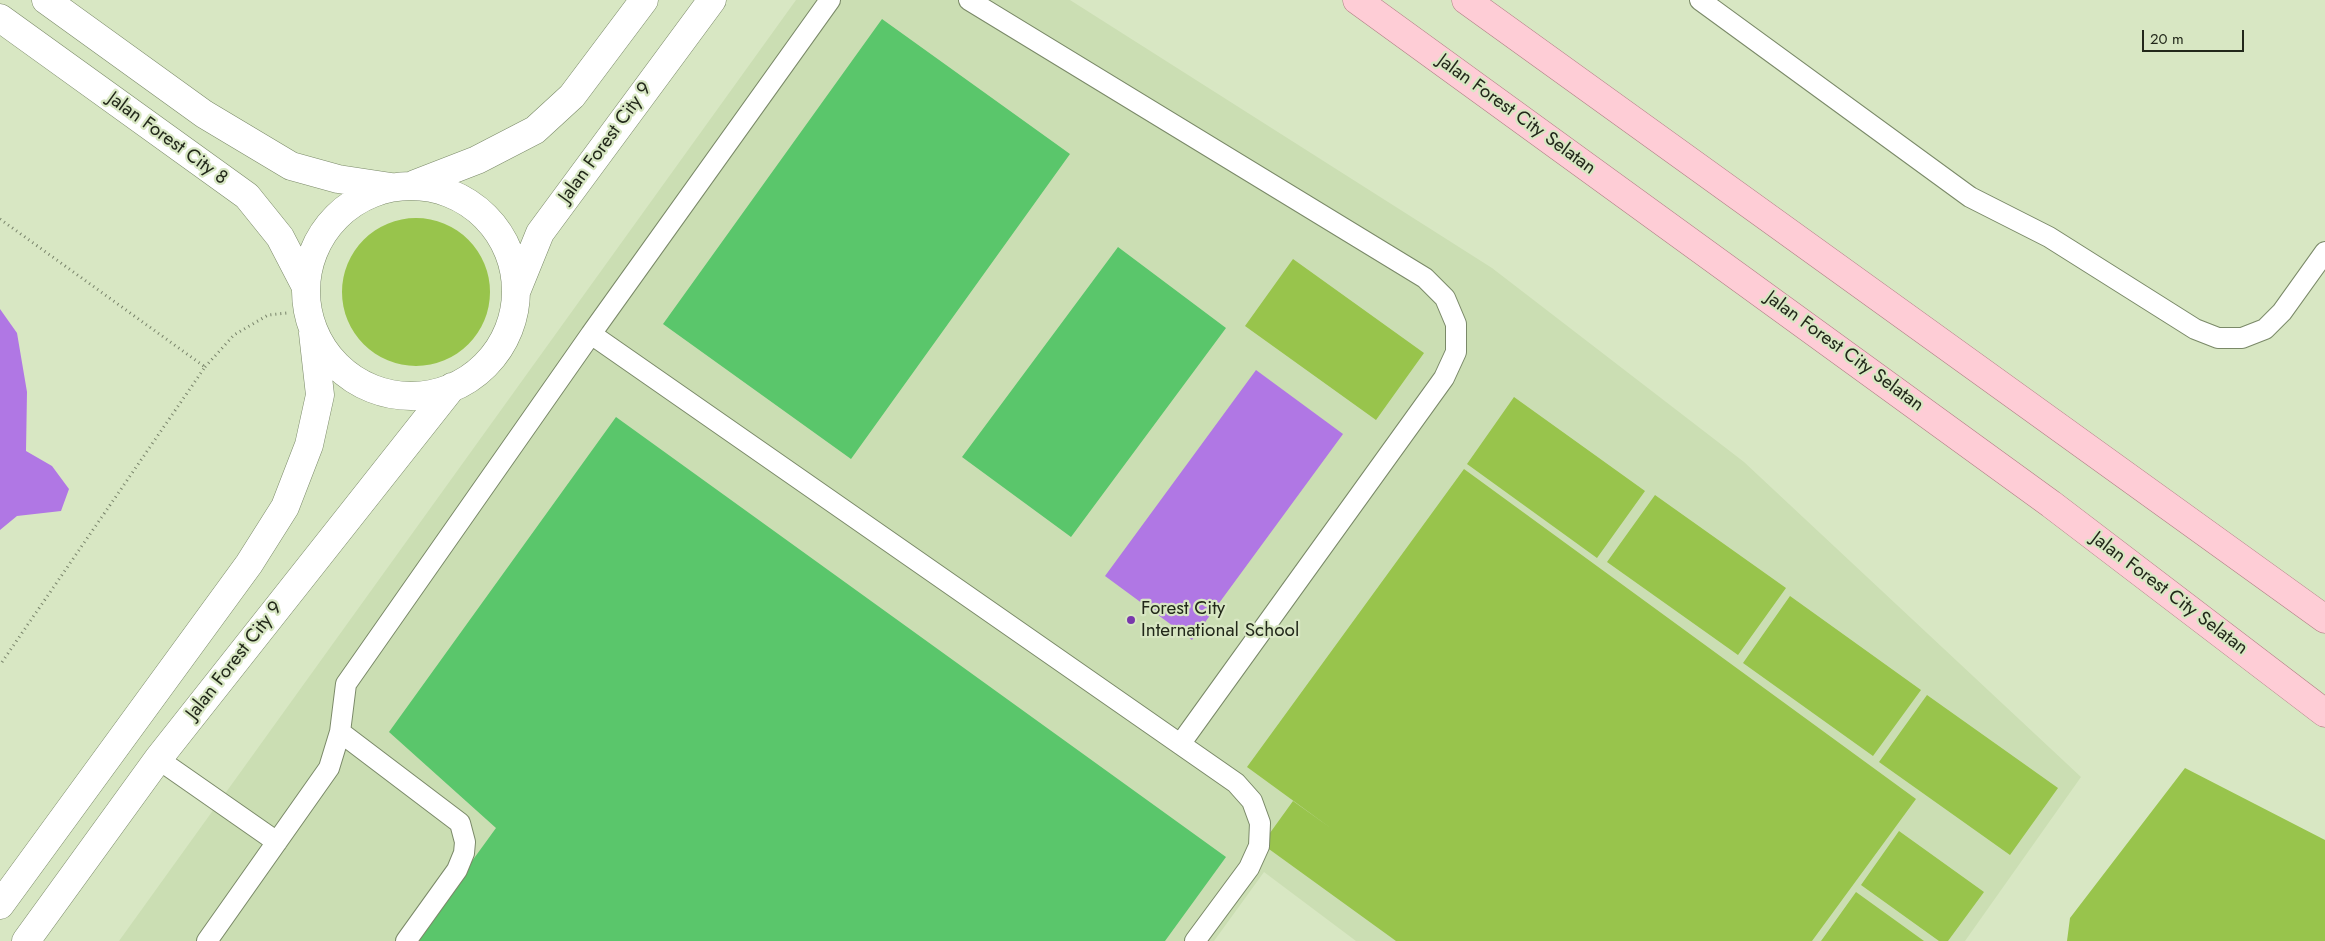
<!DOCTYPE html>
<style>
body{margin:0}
#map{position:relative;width:2325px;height:941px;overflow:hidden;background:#d8e7c3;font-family:Jost,sans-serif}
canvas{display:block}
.scale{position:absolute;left:2142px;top:30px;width:102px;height:22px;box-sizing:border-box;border:2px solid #22281a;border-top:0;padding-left:6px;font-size:15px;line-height:18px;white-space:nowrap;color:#22281a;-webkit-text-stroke:4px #d8e7c3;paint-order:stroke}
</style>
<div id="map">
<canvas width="2325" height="941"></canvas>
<div class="scale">20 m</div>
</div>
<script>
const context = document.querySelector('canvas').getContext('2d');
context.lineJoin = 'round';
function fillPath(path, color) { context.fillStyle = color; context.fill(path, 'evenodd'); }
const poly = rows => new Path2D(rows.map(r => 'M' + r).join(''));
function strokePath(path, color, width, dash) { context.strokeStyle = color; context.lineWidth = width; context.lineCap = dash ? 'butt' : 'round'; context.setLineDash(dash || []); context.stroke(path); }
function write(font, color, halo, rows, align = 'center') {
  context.font = font + ' Jost,sans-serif'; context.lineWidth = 4.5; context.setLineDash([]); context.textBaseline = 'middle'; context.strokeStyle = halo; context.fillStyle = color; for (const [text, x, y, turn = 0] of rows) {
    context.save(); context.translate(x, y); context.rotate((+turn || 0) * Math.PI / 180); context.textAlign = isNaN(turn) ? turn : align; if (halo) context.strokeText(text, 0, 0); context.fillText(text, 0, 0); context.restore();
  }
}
const built = poly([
 [796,0,1070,0,1492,268,1744,462,2081,777,1965,941,1356,941,1264,872,1214,941,119,941]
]);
const green = poly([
 '342 292a74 74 0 1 1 148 0a74 74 0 1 1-148 0Z',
 [1293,259,1424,353,1376,420,1245,326],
 [1514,397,1645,491,1597,558,1467,464],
 [1464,469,1916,799,1812,941,1396,941,1262,844,1293,801,1332,829,1247,767],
 [1655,495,1786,588,1738,655,1607,562],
 [1790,596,1921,690,1873,756,1743,663],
 [1927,695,2058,788,2010,855,1879,762],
 [2185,768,2325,840,2325,941,2067,941,2070,918],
 [1899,831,1984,892,1948,941,1939,941,1861,885],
 [1856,892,1924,941,1821,941]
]);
const water = poly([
 [0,309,17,333,27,392,26,451,52,466,69,489,61,511,17,516,0,530],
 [1256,370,1343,434,1192,640,1105,576]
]);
const building = poly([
 [882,19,1070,154,851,459,663,324],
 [1118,247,1226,328,1071,537,962,457],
 [616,417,1226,857,1165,941,414,941,496,828,389,732]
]);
const path = poly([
 [0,219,205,367,0,665],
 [205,367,234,335,268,315,287,313]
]);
const service = poly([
 [969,0,1425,278,1445,298,1456,324,1456,352,1444,378,1181,743],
 [1700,0,1970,197,2049,237,2195,329,2218,338,2242,338,2265,329,2282,312,2325,252],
 [591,334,830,0],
 [340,732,460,823,465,842,464,853,457,870,406,941],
 [158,759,277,842],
 [207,941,329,768,340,732,346,684,591,334,1236,783,1252,801,1260,823,1259,846,1249,868,1195,941]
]);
const tertiary = poly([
 [46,0,204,114,291,166,338,179,391,187],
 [0,18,247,196,280,237,306,287],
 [415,184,477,160,535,130,572,96,644,0],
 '306 291a105 105 0 1 1 210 0a105 105 0 1 1-210 0Z',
 [516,292,540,233,712,0],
 [0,905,249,564,285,507,309,445,320,395,313,333],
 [26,941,158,759,452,387]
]);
const primary = poly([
 [1357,0,2051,504,2325,713],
 [1466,0,2325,619]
]);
const markers = [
 [1131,620,5,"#7938ac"]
];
const streetNames = [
 ["Jalan Forest City Selatan",1516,115,36],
 ["Jalan Forest City 8",167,139,36],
 ["Jalan Forest City 9",606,143,-54],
 ["Jalan Forest City Selatan",1844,352,36],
 ["Jalan Forest City Selatan",2169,594,37],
 ["Jalan Forest City 9",235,661,-52]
];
const poiNames = [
 ["Forest City",1141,609],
 ["International School",1141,631]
];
fillPath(built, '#cbdeb3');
fillPath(green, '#98c44c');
fillPath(water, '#b077e4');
fillPath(building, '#5ac66b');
strokePath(service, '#7a8968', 22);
strokePath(tertiary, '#7a8968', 29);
strokePath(primary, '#b07d83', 29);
strokePath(path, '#78836a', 3, [1, 4]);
strokePath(service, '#fff', 20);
strokePath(tertiary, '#fff', 28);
strokePath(primary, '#fecdd6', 28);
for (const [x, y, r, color] of markers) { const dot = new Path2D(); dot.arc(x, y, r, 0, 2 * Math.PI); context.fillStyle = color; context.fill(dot); strokePath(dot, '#d8e7c3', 2); }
write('19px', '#22281a', '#d8e7c3', streetNames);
write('19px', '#22281a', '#d8e7c3', poiNames, 'left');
</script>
